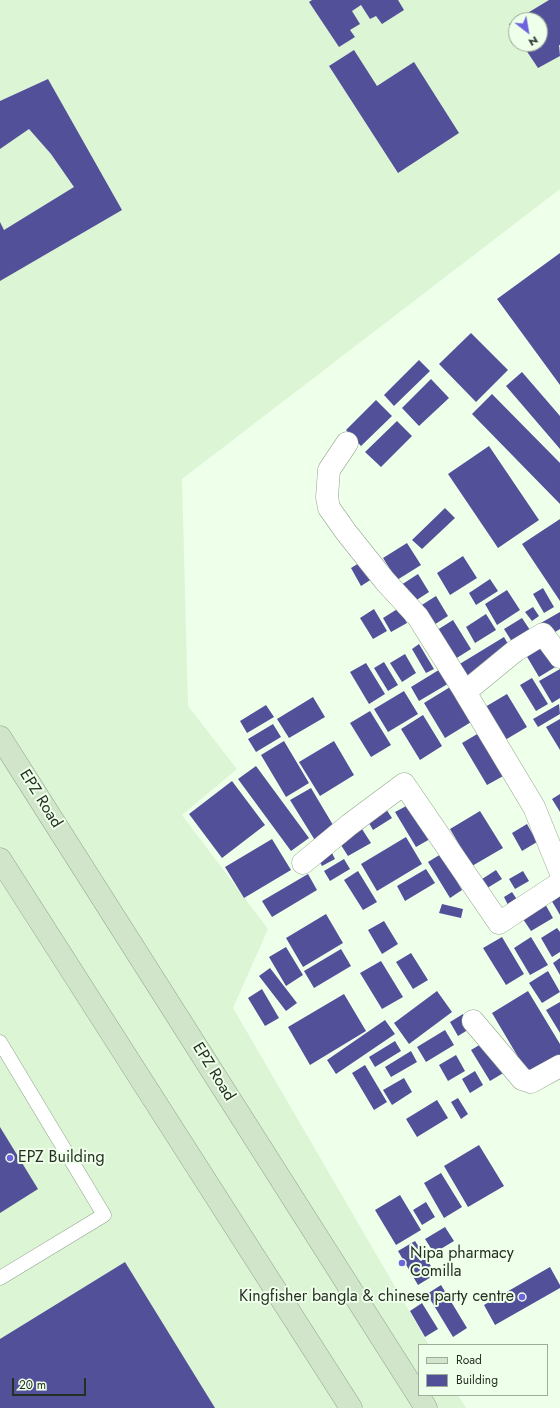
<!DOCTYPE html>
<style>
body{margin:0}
#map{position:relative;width:560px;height:1408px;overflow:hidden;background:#eeffea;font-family:Jost,sans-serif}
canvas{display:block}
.legend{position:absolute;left:418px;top:1344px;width:130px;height:52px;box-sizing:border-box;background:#eeffea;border:1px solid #9eac9b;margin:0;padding:5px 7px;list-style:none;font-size:12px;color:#272f25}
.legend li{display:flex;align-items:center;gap:8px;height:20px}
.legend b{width:20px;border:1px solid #9eac9b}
.north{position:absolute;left:508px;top:12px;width:40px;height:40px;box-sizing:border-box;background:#eeffea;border:1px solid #9eac9b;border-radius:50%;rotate:149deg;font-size:11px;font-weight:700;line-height:16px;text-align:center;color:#272f25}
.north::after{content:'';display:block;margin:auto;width:14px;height:18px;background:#6d63dd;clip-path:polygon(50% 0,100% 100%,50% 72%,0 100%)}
.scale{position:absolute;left:12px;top:1378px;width:74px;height:18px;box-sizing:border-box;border:2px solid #272f25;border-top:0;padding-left:5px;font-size:12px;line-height:14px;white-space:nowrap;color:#272f25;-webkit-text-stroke:3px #eeffea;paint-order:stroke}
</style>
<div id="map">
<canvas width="560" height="1408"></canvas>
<ul class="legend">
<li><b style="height:5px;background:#d0e5ca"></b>Road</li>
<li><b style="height:11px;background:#53509a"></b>Building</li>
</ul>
<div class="north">N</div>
<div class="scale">20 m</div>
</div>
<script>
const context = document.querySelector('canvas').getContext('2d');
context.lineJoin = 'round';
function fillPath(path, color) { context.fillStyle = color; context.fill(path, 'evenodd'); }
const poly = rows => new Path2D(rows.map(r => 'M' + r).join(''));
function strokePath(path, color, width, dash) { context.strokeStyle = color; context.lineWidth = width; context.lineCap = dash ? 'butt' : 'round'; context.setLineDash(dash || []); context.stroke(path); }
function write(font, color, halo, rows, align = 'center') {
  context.font = font + ' Jost,sans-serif'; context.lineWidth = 4; context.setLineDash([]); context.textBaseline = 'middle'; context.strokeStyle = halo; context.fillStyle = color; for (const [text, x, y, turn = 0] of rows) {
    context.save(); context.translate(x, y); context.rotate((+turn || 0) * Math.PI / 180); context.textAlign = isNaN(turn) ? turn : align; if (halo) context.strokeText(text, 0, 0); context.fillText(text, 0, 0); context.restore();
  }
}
const built = poly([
 [0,0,560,0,560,189,182,479,188,706,237,769,182,815,268,929,233,1008,429,1345,419,1345,419,1395,458,1395,466,1408,0,1408],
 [516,20,540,20,540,44,516,44]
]);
const building = poly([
 [312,0,398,0,404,10,382,24,376,16,370,19,361,5,352,11,360,24,350,30,355,37,339,47,309,2],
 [549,0,560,0,560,45,559,45,560,56,538,68,522,44,540,44,540,20,516,20],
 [516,20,516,34,509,24],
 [354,50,377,86,414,62,459,133,398,173,329,66],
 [48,79,122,210,0,281,0,222,4,230,74,187,51,154,29,129,0,149,0,101],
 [560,253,560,385,497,299],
 [471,333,508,370,476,402,439,364],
 [419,360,430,371,394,406,384,395],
 [522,372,560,416,560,449,506,386],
 [431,379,449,398,419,426,402,408],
 [492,394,560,463,560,504,472,414],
 [376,400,392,416,361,446,346,430],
 [397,421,412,436,381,467,365,452],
 [489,446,539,520,498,548,448,474],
 [445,508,455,518,422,549,412,540],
 [560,519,560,601,522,544],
 [407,543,421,565,397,580,383,558],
 [463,556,477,578,450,595,437,573],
 [364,560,375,577,361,586,351,568],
 [418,574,429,592,412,603,401,585],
 [490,579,498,591,476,605,469,593],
 [543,588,554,607,544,613,533,594],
 [507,590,520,610,497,625,485,604],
 [436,596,448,616,429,628,417,608],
 [533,607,539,616,532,621,525,612],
 [399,608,407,623,391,632,383,618],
 [374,609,387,631,373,639,360,618],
 [560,612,560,629,547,637,539,624],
 [486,614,496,630,475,643,466,627],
 [522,618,532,633,514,645,504,629],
 [453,620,471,649,452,661,434,632],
 [504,637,512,651,467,678,458,665],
 [540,639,557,666,539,677,523,650],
 [419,644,434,669,426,673,412,649],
 [405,654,416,673,402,682,390,663],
 [384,662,398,685,388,691,374,668],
 [366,663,385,694,369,704,350,672],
 [442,668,451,682,419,701,411,687],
 [560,669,560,698,552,703,539,681],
 [532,678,548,704,536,711,520,685],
 [455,684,476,719,445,738,424,703],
 [404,691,418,714,388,732,374,709],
 [507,694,527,727,500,743,480,710],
 [313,697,325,717,289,738,277,719],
 [559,704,560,714,538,727,533,719],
 [266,705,274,717,247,733,240,721],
 [370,711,391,745,371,757,350,723],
 [423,715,442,746,420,760,401,729],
 [560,719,560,750,546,727],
 [273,724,281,737,256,752,248,739],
 [479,733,505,775,487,785,462,743],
 [284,741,309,783,286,797,261,755],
 [334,741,354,775,320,796,299,762],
 [256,766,309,838,291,851,238,779],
 [232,781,265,825,222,858,189,814],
 [311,788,336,830,316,842,290,800],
 [560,794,560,812,552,799],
 [410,804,430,839,416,847,395,812],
 [384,806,392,818,373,830,366,818],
 [480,811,503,848,472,866,450,829],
 [527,824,537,842,522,851,512,833],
 [362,829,371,843,348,856,339,842],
 [406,837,422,864,377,891,361,864],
 [272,839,291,870,244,898,225,867],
 [330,849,335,859,322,866,317,857],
 [441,854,462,890,450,898,428,862],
 [344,859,350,869,330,881,324,871],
 [426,869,435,883,405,901,397,886],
 [496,870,502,879,484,890,479,881],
 [358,871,377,902,363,910,344,880],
 [523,871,529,881,515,889,509,879],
 [308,874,317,890,272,917,262,901],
 [512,892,518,901,509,907,504,897],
 [560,892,560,915,550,898],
 [544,902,553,918,531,931,521,916],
 [442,904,463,909,461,918,439,913],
 [326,914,343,943,303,967,286,938],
 [384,921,398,944,382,954,368,930],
 [557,928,560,932,560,952,552,957,541,938],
 [502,937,524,974,506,985,483,948],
 [531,937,548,965,530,975,514,948],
 [286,947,303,975,286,986,269,957],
 [341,949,351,966,314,988,304,971],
 [411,953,428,980,413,989,396,962],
 [560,958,560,975,553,963],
 [381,961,403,997,382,1009,360,973],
 [270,968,297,1003,286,1011,259,976],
 [548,971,560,992,542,1003,529,983],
 [262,989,279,1018,265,1026,248,998],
 [437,991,452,1012,409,1044,394,1023],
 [528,991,560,1044,560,1059,530,1077,492,1013],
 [344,994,366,1031,310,1065,288,1027],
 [560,1002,560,1033,546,1010],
 [463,1014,471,1028,458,1036,450,1022],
 [385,1020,395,1034,336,1074,327,1060],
 [445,1030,454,1045,426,1062,417,1047],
 [395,1041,401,1051,375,1067,369,1057],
 [486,1041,505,1072,490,1081,471,1050],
 [411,1051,417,1062,391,1077,385,1067],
 [456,1055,465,1071,448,1081,439,1065],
 [365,1065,387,1102,374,1110,352,1073],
 [475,1071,483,1085,470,1093,462,1079],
 [404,1078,412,1092,392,1105,383,1090],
 [458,1098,468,1114,461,1119,451,1102],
 [437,1100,448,1118,417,1137,406,1119],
 [0,1127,38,1189,0,1213],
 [479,1145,504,1186,468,1207,444,1166],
 [441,1173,462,1207,444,1218,424,1183],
 [400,1195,421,1230,396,1245,375,1210],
 [426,1202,435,1217,422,1225,413,1210],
 [445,1227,454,1241,434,1253,425,1239],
 [415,1241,436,1274,418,1285,398,1251],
 [125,1262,215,1408,0,1408,0,1339],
 [550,1267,560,1285,560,1288,495,1325,484,1305],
 [441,1285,467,1328,453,1337,427,1294],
 [422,1303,438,1329,425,1337,410,1311]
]);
const service = poly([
 [0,1042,104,1215,0,1278]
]);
const minor = poly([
 [347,443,329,470,327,497,329,508,346,532,385,581,418,617,465,692,515,651,543,634,560,657],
 [465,692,534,807,560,871],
 [303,863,349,825,404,784,499,923,560,883],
 [473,1021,522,1079,531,1082,560,1066]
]);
const secondary = poly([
 [0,737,426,1408],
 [0,859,351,1408]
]);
const markers = [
 [10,1158,4,"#6d63dd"],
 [402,1263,4,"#6d63dd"],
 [522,1297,4,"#6d63dd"]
];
const streetNames = [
 ["EPZ Road",40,799,58],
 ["EPZ Road",213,1072,58]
];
const poiNames = [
 ["EPZ Building",18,1158],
 ["Nipa pharmacy",410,1254],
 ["Comilla",410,1272],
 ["Kingfisher bangla & chinese party centre",514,1297,"right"]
];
fillPath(built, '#dcf5d5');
fillPath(building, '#53509a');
strokePath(service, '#90a38b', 15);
strokePath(minor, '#90a38b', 23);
strokePath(secondary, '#90a38b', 23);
strokePath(service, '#fff', 14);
strokePath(minor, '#fff', 22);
strokePath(secondary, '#d0e5ca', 22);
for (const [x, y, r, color] of markers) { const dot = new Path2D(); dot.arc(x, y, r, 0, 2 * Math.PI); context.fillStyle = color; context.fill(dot); strokePath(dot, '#eeffea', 1.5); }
write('16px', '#272f25', '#eeffea', streetNames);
write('16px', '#272f25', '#eeffea', poiNames, 'left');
</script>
